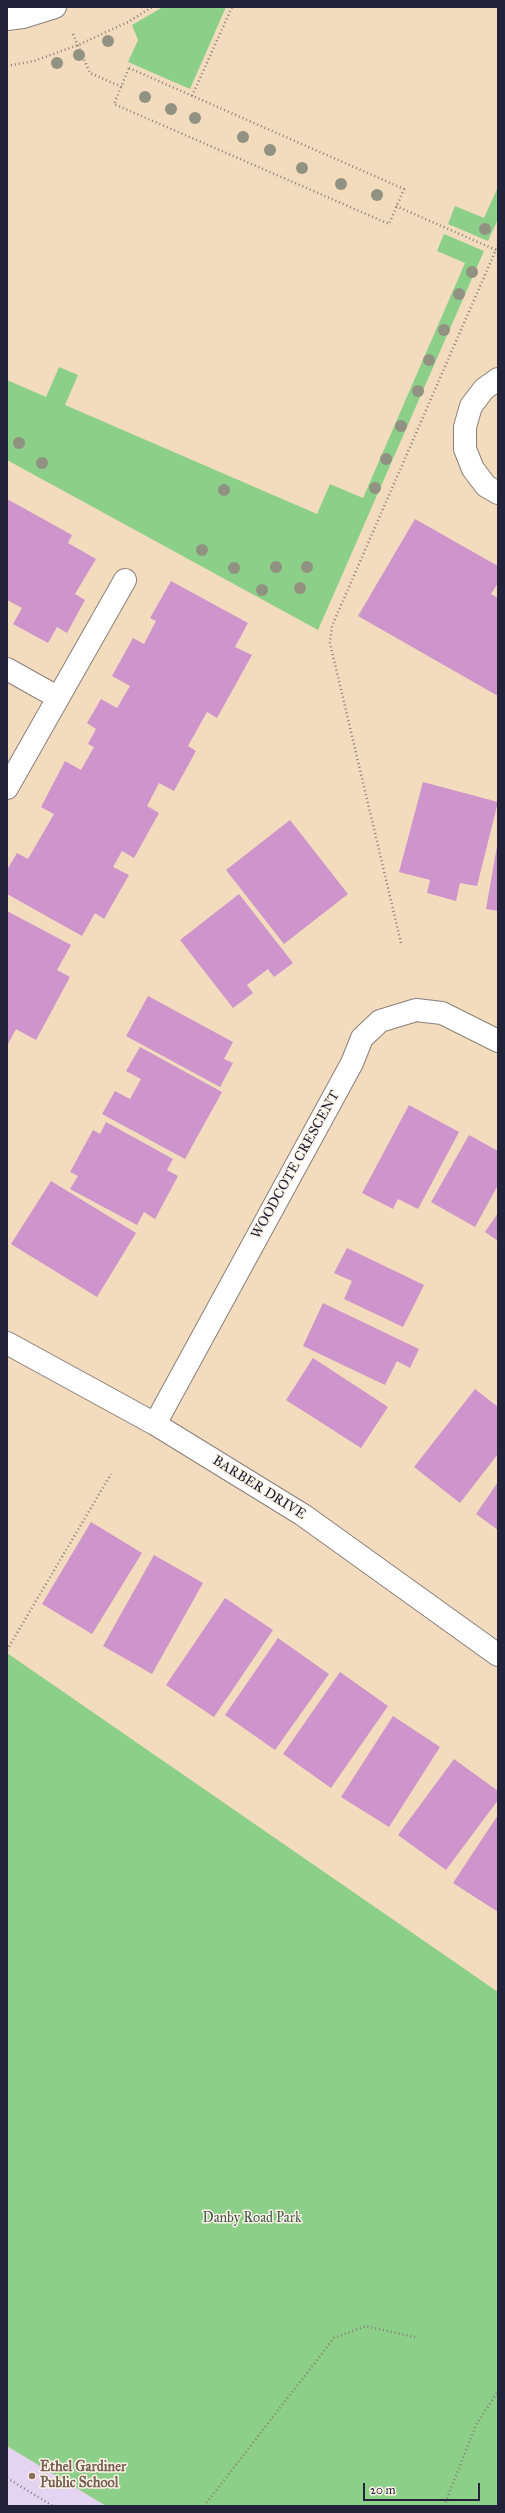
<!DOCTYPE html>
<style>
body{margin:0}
#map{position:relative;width:505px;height:2513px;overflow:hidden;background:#f3dcbd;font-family:"IM FELL Great Primer",serif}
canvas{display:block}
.frame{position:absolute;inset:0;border:8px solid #22223b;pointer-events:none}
.scale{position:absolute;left:363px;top:2483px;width:117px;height:18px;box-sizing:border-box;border:2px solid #22223b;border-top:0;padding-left:5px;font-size:12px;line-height:14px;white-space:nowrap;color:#22223b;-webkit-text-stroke:3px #fcf5e5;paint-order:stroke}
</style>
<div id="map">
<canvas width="505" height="2513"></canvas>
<div class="frame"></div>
<div class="scale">20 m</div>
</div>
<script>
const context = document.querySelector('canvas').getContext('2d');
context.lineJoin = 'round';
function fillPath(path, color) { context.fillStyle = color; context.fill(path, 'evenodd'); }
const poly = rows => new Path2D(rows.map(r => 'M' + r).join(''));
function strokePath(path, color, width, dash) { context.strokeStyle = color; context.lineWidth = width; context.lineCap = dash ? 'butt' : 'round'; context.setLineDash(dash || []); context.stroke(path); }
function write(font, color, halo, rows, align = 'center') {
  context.font = font + ' "IM FELL Great Primer",serif'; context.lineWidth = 3; context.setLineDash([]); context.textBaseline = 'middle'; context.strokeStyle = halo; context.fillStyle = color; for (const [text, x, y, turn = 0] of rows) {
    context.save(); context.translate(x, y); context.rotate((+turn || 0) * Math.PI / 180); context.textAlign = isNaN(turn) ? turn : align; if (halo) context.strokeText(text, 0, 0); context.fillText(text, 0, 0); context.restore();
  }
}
const built = poly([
 [7,2446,106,2506,7,2506]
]);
const green = poly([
 [163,7,226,7,190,89,128,62,138,40,132,25],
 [498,187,498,219,488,241,448,224,455,206,484,218],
 [444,234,484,251,318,630,7,460,7,380,46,397,59,367,78,375,65,405,317,514,330,484,363,498,465,263,437,251],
 [7,1653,498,1992,498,2506,106,2506,7,2446]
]);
const building = poly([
 [7,499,72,535,68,543,96,559,75,594,85,600,67,633,57,627,48,643,13,624,22,608,7,600],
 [415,519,498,566,498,583,491,594,498,598,498,696,358,616],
 [171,581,248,623,235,647,252,655,217,718,207,712,188,746,196,751,174,791,159,783,147,806,159,813,134,858,122,851,113,867,129,875,104,919,95,913,82,936,7,894,7,870,17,853,28,859,54,814,41,807,65,761,81,770,94,747,88,744,96,729,87,723,101,699,117,708,130,686,112,676,133,638,144,644,156,621,150,618],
 [423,782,498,802,477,886,460,883,456,901,427,893,430,880,399,872],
 [290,820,348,894,284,944,226,870],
 [497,846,498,846,498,911,486,909],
 [239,894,293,963,274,977,268,969,247,985,253,993,233,1008,180,940],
 [7,911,71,945,57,970,70,977,36,1040,16,1029,7,1046],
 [148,996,233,1042,224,1059,233,1063,220,1087,126,1036],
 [140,1047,222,1092,185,1159,102,1114,115,1091,130,1099,141,1079,126,1071],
 [409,1105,459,1132,418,1209,398,1199,393,1209,362,1193],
 [106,1122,173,1159,167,1170,178,1176,155,1219,144,1212,137,1225,70,1189,78,1176,70,1172,93,1130,100,1134],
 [469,1135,498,1151,498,1185,475,1227,431,1202],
 [51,1181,136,1233,97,1297,11,1244],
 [498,1213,498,1241,485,1232],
 [347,1248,424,1285,403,1327,344,1299,352,1281,334,1273],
 [323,1303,419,1349,410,1368,397,1361,385,1385,303,1346],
 [313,1358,388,1407,361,1448,286,1400],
 [475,1389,498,1407,498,1454,460,1503,414,1467],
 [498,1482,498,1530,476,1514],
 [91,1522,142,1553,92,1634,42,1604],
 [154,1555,203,1583,152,1674,103,1646],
 [225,1598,273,1630,214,1717,166,1685],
 [278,1638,329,1674,275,1750,225,1715],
 [340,1672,388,1706,331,1788,283,1754],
 [393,1716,440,1747,389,1827,341,1797],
 [454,1759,498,1791,498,1800,446,1870,398,1835],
 [498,1815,498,1912,453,1883]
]);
const path = poly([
 [73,34,90,73,122,87],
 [7,66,34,61,78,45,128,22,152,7],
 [129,68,404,189,389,224,114,104,129,68],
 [192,96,232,7],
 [396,206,496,250],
 [401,943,330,643,332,626,498,245],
 [7,1650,111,1474],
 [7,2478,53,2506],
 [204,2506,334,2338,366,2326,418,2338],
 [444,2506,476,2425,498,2391]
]);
const minor = poly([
 [7,19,23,17,55,7],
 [498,379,484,389,471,406,465,427,465,449,473,469,486,486,498,493],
 [7,669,57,697],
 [7,788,125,580],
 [7,1343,155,1424,303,1515,498,1655],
 [155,1424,352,1063,362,1038,380,1021,416,1010,442,1013,498,1041]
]);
const trees = [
 [108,41],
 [79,55],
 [57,63],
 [145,97],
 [171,109],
 [195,118],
 [243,137],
 [270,150],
 [302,168],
 [341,184],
 [377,195],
 [485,229],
 [472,272],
 [459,294],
 [444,330],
 [429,360],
 [418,391],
 [401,426],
 [19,443],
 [386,459],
 [42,463],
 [375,488],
 [224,490],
 [202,550],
 [276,567],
 [307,567],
 [234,568],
 [300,588],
 [262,590]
];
const markers = [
 [32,2476,4,"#8d6e63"]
];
const streetNames = [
 ["WOODCOTE CRESCENT",296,1165,-61],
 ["BARBER DRIVE",259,1488,32]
];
const parkNames = [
 ["Danby Road Park",252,2219]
];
const educationNames = [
 ["Ethel Gardiner",40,2468],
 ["Public School",40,2484]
];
fillPath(built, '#e4d3f1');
fillPath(green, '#8bcf88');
fillPath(building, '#ce94cc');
strokePath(minor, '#8a7f7c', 24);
strokePath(path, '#8a7f7c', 2.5, [1, 3]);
strokePath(minor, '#fff', 22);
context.fillStyle = '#929282';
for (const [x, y] of trees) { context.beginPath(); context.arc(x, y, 6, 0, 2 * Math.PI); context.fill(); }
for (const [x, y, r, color] of markers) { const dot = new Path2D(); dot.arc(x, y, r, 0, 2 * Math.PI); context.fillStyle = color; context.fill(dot); strokePath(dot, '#fcf5e5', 1.5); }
write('14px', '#22223b', '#fcf5e5', streetNames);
write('14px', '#425652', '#fcf5e5', parkNames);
write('bold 14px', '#785e54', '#fcf5e5', educationNames, 'left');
</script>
